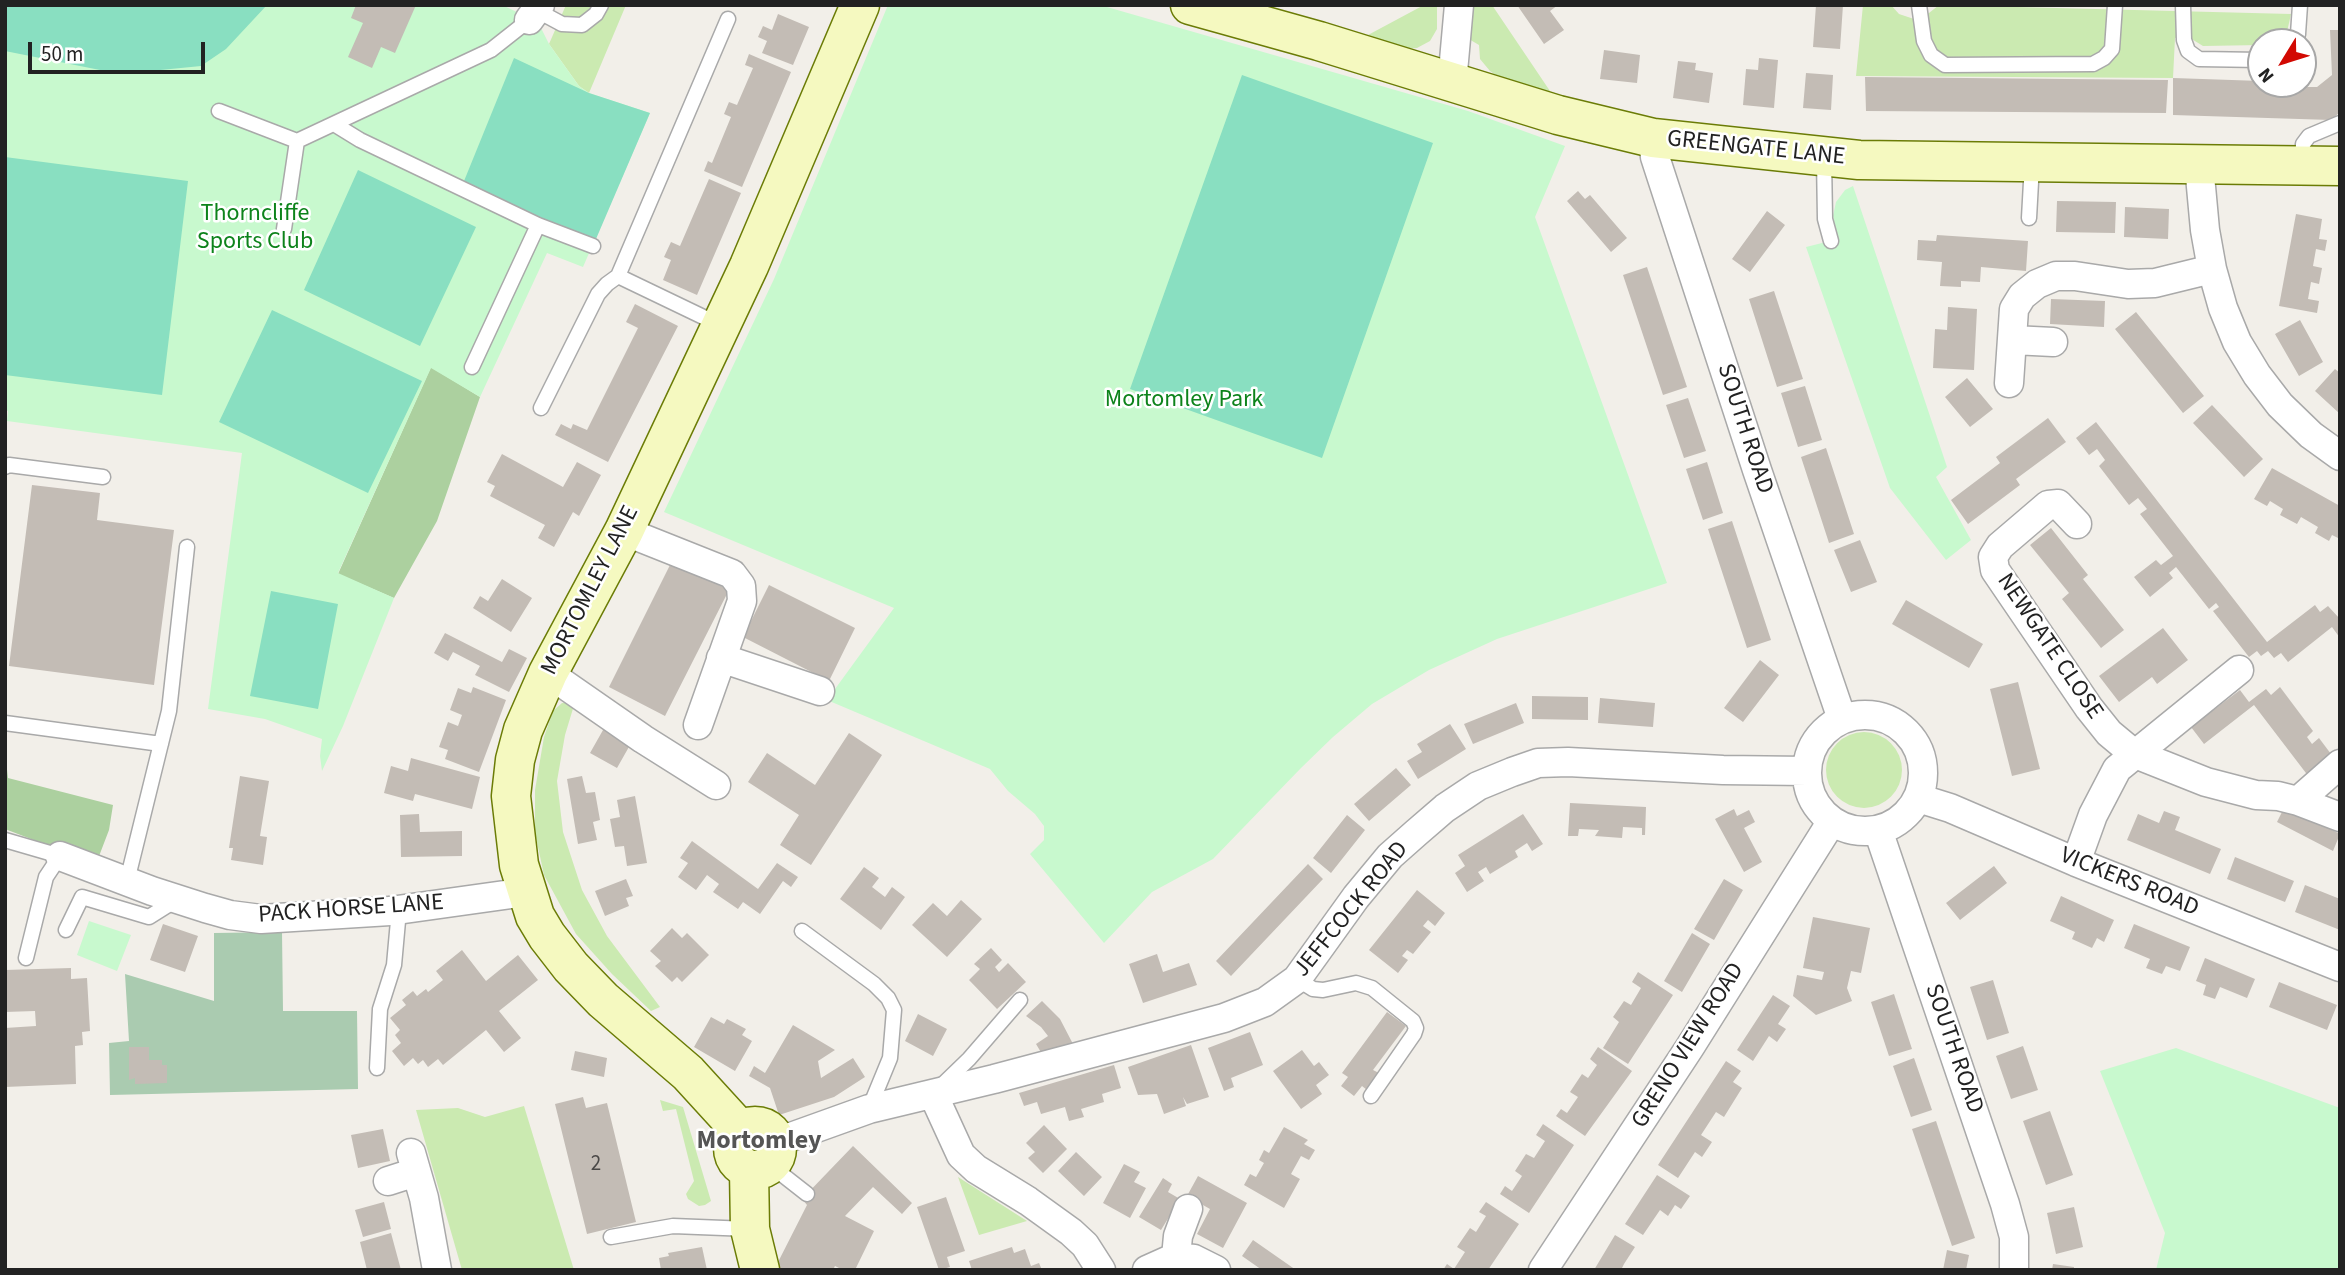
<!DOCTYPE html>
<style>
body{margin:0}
#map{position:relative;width:2345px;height:1275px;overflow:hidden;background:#f2efe9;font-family:"Source Sans 3",sans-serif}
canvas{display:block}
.frame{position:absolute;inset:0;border:7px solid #222;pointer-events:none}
.north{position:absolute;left:2247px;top:28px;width:70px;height:70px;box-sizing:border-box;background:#fff;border:2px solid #a7a7a7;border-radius:50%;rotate:232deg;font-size:19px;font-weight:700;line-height:28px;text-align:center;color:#222}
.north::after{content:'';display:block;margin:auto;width:24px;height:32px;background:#d20902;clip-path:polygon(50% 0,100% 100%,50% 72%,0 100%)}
.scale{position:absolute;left:28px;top:42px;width:177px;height:32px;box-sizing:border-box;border:4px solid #222;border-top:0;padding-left:9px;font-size:21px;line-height:24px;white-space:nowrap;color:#222;-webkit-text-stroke:5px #fff;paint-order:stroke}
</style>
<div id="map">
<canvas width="2345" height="1275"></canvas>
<div class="frame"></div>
<div class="north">N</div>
<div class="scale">50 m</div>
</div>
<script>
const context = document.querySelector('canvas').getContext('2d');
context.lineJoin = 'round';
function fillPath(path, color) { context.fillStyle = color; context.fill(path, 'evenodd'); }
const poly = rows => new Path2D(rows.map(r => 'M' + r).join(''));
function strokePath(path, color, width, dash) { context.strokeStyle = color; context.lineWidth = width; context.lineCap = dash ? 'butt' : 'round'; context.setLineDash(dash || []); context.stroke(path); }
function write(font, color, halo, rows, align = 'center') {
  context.font = font + ' "Source Sans 3",sans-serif'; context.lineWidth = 5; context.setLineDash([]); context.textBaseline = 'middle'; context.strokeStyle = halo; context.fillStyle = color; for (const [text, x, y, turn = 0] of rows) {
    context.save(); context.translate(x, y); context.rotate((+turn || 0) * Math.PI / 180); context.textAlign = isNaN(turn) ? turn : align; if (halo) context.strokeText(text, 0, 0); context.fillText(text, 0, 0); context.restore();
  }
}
const grass = poly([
 [566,5,626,5,589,93,579,86,549,44],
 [1424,5,1437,5,1437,29,1430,41,1417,48,1404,49,1368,35],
 [1465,5,1492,5,1552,94,1503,80,1490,71,1480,59,1479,45,1462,35],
 [1863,5,1891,5,1899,14,1914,19,1929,13,1939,5,2291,14,2287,32,2280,42,2261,42,2261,45,2203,46,2190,38,2175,38,2173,78,1856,76],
 [575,702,565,735,557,781,563,832,582,890,607,936,660,1007,651,1011,612,974,576,934,544,875,535,833,535,790,544,737,553,711,562,703],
 '1826 770a38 38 0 1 1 76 0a38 38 0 1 1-76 0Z',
 [660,1100,683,1107,711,1201,705,1205,699,1206,688,1199,686,1194,694,1181,676,1109,663,1111],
 [524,1106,574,1270,462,1270,416,1110,458,1108,485,1117],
 [958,1177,1027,1221,979,1235]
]);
const forest = poly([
 [431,367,480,397,437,521,394,598,338,574],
 [5,752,8,778,113,805,109,830,96,864,5,829]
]);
const cemetery = poly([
 [282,932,283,1011,357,1011,358,1089,110,1095,109,1043,129,1041,125,974,214,1001,214,933]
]);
const park = poly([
 [5,5,502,5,538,22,549,44,579,86,589,93,650,113,583,267,547,253,480,397,431,368,338,573,394,598,343,726,322,771,320,756,322,739,265,719,208,709,242,453,7,421,8,411,5,410],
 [888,5,1100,5,1468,111,1565,146,1535,217,1667,583,1497,639,1429,670,1372,704,1333,737,1301,768,1213,859,1152,892,1104,943,1030,854,1044,840,1044,826,1035,814,1008,791,990,769,827,700,894,608,664,512,774,279],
 [1853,186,1947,467,1936,477,1971,540,1946,560,1890,488,1806,247,1838,239,1833,216,1836,202,1845,190],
 [89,921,131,935,117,971,77,955],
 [2176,1048,2340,1108,2340,1270,2156,1270,2165,1233,2100,1071]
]);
const pitch = poly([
 [5,5,267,5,226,49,201,66,120,74,5,51],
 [514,58,589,93,650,113,593,246,462,186],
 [1242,75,1433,143,1322,458,1130,389],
 [5,157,188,181,162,395,5,375],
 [358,170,476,227,420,346,304,290],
 [272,310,422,381,368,493,219,422],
 [271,591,338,604,318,709,250,696]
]);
const building = poly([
 [356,5,416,5,395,53,381,47,372,68,348,57,363,23,351,18],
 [1517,5,1558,5,1550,11,1564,30,1544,44],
 [1816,5,1843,5,1840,49,1813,47],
 [778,14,809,27,793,65,762,53,767,41,758,37,763,26,772,30],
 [2330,30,2340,30,2340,112,2331,120,2173,115,2173,78,2261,81,2261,84,2303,84,2303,87,2317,87,2332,75],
 [1604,50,1640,55,1637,83,1600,79],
 [749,54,791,72,742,187,704,171,708,161,712,163,731,117,724,114,729,102,737,105,753,68,745,65],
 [1759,58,1778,60,1774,108,1743,105,1746,69,1758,70],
 [1678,61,1696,63,1695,70,1713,73,1709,103,1673,98],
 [1806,73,1833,75,1831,110,1803,108],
 [1865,77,2168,80,2166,113,1866,111],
 [709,179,741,193,697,295,663,280,671,260,664,257,671,242,680,246],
 [1578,191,1585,199,1590,195,1627,238,1611,252,1567,201],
 [2057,201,2116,202,2115,233,2056,232],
 [2125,207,2169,209,2168,239,2124,237],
 [1767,211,1785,225,1750,272,1732,259],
 [2296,214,2322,219,2319,239,2327,240,2325,251,2316,249,2313,266,2322,268,2319,284,2311,282,2308,299,2319,301,2317,313,2279,306],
 [1937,235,2028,241,2026,271,1981,267,1980,282,1961,281,1961,287,1940,286,1942,262,1917,260,1918,240,1936,241],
 [1647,267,1687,387,1663,395,1623,275],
 [1774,291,1803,379,1777,387,1749,299],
 [2051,299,2105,301,2104,327,2050,324],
 [635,304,678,326,608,462,555,435,561,424,571,429,573,424,587,430,638,328,626,322],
 [1948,307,1977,309,1974,370,1933,368,1935,329,1947,330],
 [2136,312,2204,396,2183,413,2115,329],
 [2300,320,2323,362,2299,376,2275,334],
 [2335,369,2340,373,2340,414,2315,391],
 [1967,378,1993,409,1970,427,1945,397],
 [1805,386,1822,440,1798,447,1781,393],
 [1688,398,1706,451,1684,458,1666,405],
 [2212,405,2263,459,2244,477,2193,423],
 [2048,418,2066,442,2016,479,2020,485,1968,524,1951,500,2000,463,1996,457],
 [2096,422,2267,642,2315,605,2320,612,2328,606,2340,619,2340,638,2332,627,2288,662,2281,653,2274,658,2268,651,2261,656,2257,651,2249,657,2213,611,2219,607,2216,603,2209,609,2176,567,2169,573,2173,578,2150,597,2134,577,2156,560,2161,565,2173,556,2140,514,2147,509,2138,498,2129,505,2099,466,2105,460,2097,449,2089,455,2076,438],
 [1826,448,1854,534,1829,543,1801,457],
 [502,454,563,487,577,462,601,475,579,516,573,512,554,547,538,538,545,525,490,496,495,486,487,482],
 [1707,462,1723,513,1703,520,1686,469],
 [2272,468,2340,506,2340,539,2332,535,2329,541,2315,533,2318,527,2301,517,2297,524,2280,515,2283,509,2270,501,2267,506,2254,499],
 [32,485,100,493,97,520,174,530,154,685,9,666],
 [1732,521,1771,640,1747,648,1708,529],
 [2051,528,2088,575,2083,579,2124,630,2101,648,2062,599,2069,593,2030,545],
 [1860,540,1877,582,1851,592,1834,550],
 [672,561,729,590,665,716,609,687],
 [502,579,532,598,511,632,473,608,480,596,488,601],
 [769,585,855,628,829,681,743,637],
 [1906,600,1983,644,1969,668,1892,624],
 [2163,628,2188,660,2157,684,2152,677,2119,702,2099,676],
 [445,633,502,662,509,649,527,658,509,692,475,675,480,666,453,652,448,661,434,653],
 [1760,660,1779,675,1743,722,1724,708],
 [2018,682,2040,769,2012,776,1990,689],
 [473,687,506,700,479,772,445,759,448,750,439,747,448,722,458,726,462,715,450,710,458,688,471,693],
 [2280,687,2313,731,2307,737,2312,744,2319,738,2334,758,2309,777,2254,705,2204,744,2191,727,2240,690,2249,702,2266,689,2271,695],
 [1532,696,1588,697,1588,720,1532,719],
 [1600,698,1655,703,1653,727,1598,723],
 [1516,703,1524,723,1473,744,1464,724],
 [607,723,634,738,617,768,590,753],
 [1450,724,1466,749,1418,779,1407,761,1422,752,1417,744],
 [849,733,882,755,811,865,780,845,799,815,748,782,767,753,815,785],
 [411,758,480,777,472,809,415,794,413,801,384,793,391,766,408,771],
 [1396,768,1411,785,1369,821,1354,804],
 [240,776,269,781,260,836,267,837,263,865,231,860,233,848,229,848],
 [582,776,586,793,595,792,600,820,593,822,597,840,578,844,567,779],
 [635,796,647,863,627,866,624,846,615,847,610,819,620,817,617,800],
 [1570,803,1646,807,1645,835,1642,835,1642,828,1623,827,1622,838,1595,836,1599,830,1579,829,1578,836,1568,836],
 [2285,806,2340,834,2333,851,2277,822],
 [1734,809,1737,816,1749,810,1755,822,1744,828,1762,862,1744,872,1715,819],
 [2164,811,2180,817,2175,830,2221,849,2210,874,2127,840,2138,814,2159,823],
 [419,814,420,832,462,831,462,856,401,857,400,815],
 [1523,814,1543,844,1532,851,1527,843,1515,851,1518,857,1490,874,1486,867,1478,872,1484,881,1467,892,1455,873,1465,866,1458,855],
 [1347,815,1365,830,1331,873,1313,858],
 [692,841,758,889,777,863,798,877,791,887,783,881,760,914,743,902,738,909,713,892,719,884,707,875,696,890,678,877,688,863,680,858],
 [2235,857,2294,881,2285,902,2227,879],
 [1308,864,1323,879,1231,976,1216,961],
 [1994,866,2007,883,1960,920,1946,903],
 [864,867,879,878,872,887,885,897,892,887,905,897,881,930,840,899],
 [626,879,633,896,626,898,629,906,605,916,595,891],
 [1724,879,1743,890,1714,940,1694,929],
 [2305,885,2340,899,2340,930,2295,912],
 [1417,890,1445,913,1435,926,1428,920,1423,926,1431,932,1413,954,1407,950,1402,956,1408,960,1398,973,1369,950],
 [2061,896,2114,920,2104,942,2097,938,2092,948,2072,939,2075,932,2050,921],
 [961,900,982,919,947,957,912,925,933,903,947,916],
 [1813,917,1870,928,1861,973,1851,971,1847,988,1852,1001,1816,1015,1793,996,1797,975,1822,980,1824,972,1803,968],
 [163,924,198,936,185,972,150,960],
 [2134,924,2190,947,2180,971,2166,966,2162,974,2146,968,2150,959,2124,948],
 [672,928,682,938,687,933,709,955,682,982,677,977,672,982,655,966,661,961,650,951],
 [1692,933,1710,944,1682,992,1664,981],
 [991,948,1002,960,995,967,999,972,1008,963,1026,982,997,1009,969,980,980,969,974,964],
 [462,950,486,981,518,955,538,980,499,1011,521,1038,504,1052,486,1030,443,1065,438,1059,428,1067,423,1060,418,1064,413,1058,404,1066,392,1051,401,1043,395,1035,400,1030,390,1018,406,1005,402,1000,413,991,417,996,426,989,428,992,443,980,436,971],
 [1157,954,1163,972,1189,963,1197,985,1143,1003,1129,964],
 [2205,958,2255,979,2247,998,2220,987,2215,999,2203,995,2206,985,2196,981],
 [71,968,71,979,87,978,90,1031,82,1032,83,1045,75,1046,76,1084,5,1087,5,1028,36,1026,35,1011,5,1012,5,970],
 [1638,972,1673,995,1628,1064,1603,1048,1619,1022,1613,1017,1624,1001,1631,1005,1641,988,1632,982],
 [1993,980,2009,1033,1987,1040,1970,987],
 [2279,982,2337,1005,2327,1030,2269,1007],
 [1894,994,1912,1049,1889,1056,1871,1002],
 [1773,995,1790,1006,1778,1024,1786,1029,1777,1042,1769,1036,1753,1061,1737,1050],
 [1042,1001,1060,1019,1073,1044,1045,1059,1036,1044,1048,1036,1041,1027,1026,1016],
 [1387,1012,1406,1026,1373,1070,1379,1073,1367,1090,1362,1086,1354,1096,1341,1086,1348,1077,1342,1073],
 [918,1014,947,1029,933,1056,905,1041],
 [711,1017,724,1024,727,1019,746,1029,742,1035,752,1041,735,1071,694,1047],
 [793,1025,835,1050,818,1061,821,1078,853,1058,865,1077,834,1097,779,1115,770,1088,749,1076,754,1066,765,1073],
 [1250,1032,1263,1065,1231,1078,1234,1087,1224,1091,1208,1048],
 [1191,1045,1209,1097,1187,1104,1183,1097,1186,1106,1164,1114,1157,1094,1138,1095,1128,1067],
 [2023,1046,2038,1090,2011,1099,1996,1056],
 [129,1047,149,1047,149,1060,162,1060,162,1065,167,1065,167,1083,135,1084,135,1078,129,1080],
 [1598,1047,1632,1071,1585,1136,1556,1116,1561,1109,1567,1113,1578,1097,1570,1092,1582,1074,1588,1078,1597,1065,1590,1059],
 [1302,1050,1314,1066,1319,1062,1329,1075,1316,1085,1322,1094,1301,1109,1273,1071],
 [575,1051,607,1058,604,1077,571,1070],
 [1914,1058,1932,1110,1911,1117,1893,1066],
 [1726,1061,1741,1071,1733,1082,1742,1088,1724,1117,1716,1112,1701,1135,1712,1142,1702,1157,1695,1152,1678,1178,1658,1165],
 [1114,1065,1121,1088,1102,1094,1104,1102,1081,1109,1084,1117,1069,1121,1065,1107,1041,1114,1037,1102,1024,1106,1019,1093],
 [583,1097,586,1108,607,1103,636,1222,587,1234,555,1104],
 [2050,1111,2073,1175,2046,1185,2023,1121],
 [1936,1121,1975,1238,1952,1246,1912,1129],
 [1543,1124,1574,1145,1529,1213,1500,1194,1505,1186,1512,1191,1522,1176,1515,1171,1526,1154,1534,1158,1545,1141,1536,1135],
 [1044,1125,1067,1149,1043,1173,1028,1158,1035,1152,1026,1143],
 [1284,1127,1308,1140,1304,1144,1315,1150,1309,1160,1301,1156,1291,1174,1300,1179,1284,1208,1244,1185,1250,1174,1256,1177,1264,1163,1259,1160,1264,1150,1269,1153],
 [383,1129,390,1161,358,1168,351,1135],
 [853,1146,912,1203,902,1214,873,1187,845,1216,874,1231,855,1270,843,1270,835,1266,833,1270,774,1270,807,1205,802,1199],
 [1076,1152,1102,1177,1084,1196,1058,1171],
 [1124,1164,1140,1172,1134,1182,1146,1188,1130,1218,1103,1203],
 [1657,1175,1690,1196,1681,1209,1675,1205,1668,1216,1660,1210,1643,1235,1625,1224],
 [1198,1176,1247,1203,1223,1248,1197,1234,1210,1209,1187,1196],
 [1163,1178,1172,1184,1168,1192,1180,1199,1161,1230,1139,1217],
 [946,1197,965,1251,947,1257,950,1267,939,1270,917,1207],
 [384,1202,391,1229,363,1237,355,1210],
 [1486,1202,1519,1224,1488,1270,1443,1270,1447,1264,1454,1269,1465,1252,1457,1247,1470,1228,1476,1232,1486,1216,1479,1212],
 [2074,1207,2083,1247,2056,1254,2047,1213],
 [391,1233,401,1270,367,1270,360,1242],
 [1615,1235,1635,1247,1624,1264,1621,1270,1594,1270],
 [1253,1240,1296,1270,1262,1270,1242,1256],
 [702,1247,707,1270,661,1270,659,1258,669,1256,668,1253],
 [1012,1247,1014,1253,1025,1249,1031,1266,1039,1263,1042,1270,972,1270,969,1261],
 [1947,1250,1969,1255,1966,1270,1943,1270],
 [2053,1264,2074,1267,2074,1270,2052,1270]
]);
const lane = poly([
 [1919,5,1924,41,1931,55,1945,65,2093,64,2104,58,2112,49,2115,5],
 [2183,5,2184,40,2188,51,2199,59,2261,60],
 [536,10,562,24,582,25,596,14,601,5],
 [2296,42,2298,34,2300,5],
 [219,111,297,141,284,229],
 [334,124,360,140,538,225,593,246],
 [297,141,491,50,529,20],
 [1824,159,1825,219,1831,241],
 [2302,165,2303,144,2309,136,2340,123],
 [2029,218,2032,164],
 [618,276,720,325],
 [472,367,538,225],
 [541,408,598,294,607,284,618,276,728,19],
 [5,467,9,465,103,477],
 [5,723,161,744],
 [5,840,60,856,46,877,26,958],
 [127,881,169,711,187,547],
 [66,930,82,897,149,917,176,900],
 [802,931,874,984,888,998,894,1010,890,1058,869,1109],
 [1297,979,1313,989,1323,990,1356,983,1372,988,1413,1021,1416,1028,1414,1034,1371,1096],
 [377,1068,380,1009,394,965,399,910],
 [939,1088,969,1059,1020,1000],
 [770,1165,807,1194],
 [611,1237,673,1226,749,1229]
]);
const street = poly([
 [529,20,540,5],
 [1452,83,1459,5],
 [1653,138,1655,157,1757,470,1842,719],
 [2199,165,2205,230,2212,269,2223,308,2237,342,2257,375,2280,405,2311,435,2340,456],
 [2013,340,2053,342],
 [2009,383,2014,309,2022,296,2037,284,2056,276,2075,276,2128,284,2155,283,2212,269],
 [2077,524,2058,504,2048,505,2000,546,1993,557,1995,570,2089,708,2109,733,2133,753,2206,782,2256,795,2278,796,2298,801,2340,817],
 [624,531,732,574,741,586,742,601,698,725],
 [721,658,820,691],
 [548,673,643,739,716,785],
 '1807 773a58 58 0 1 1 116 0a58 58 0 1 1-116 0Z',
 [1918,798,1950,808,2076,862,2340,967],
 [2298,801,2340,764],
 [1878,830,2005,1204,2014,1237,2014,1270],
 [60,856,152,891,205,908,230,915,261,919,390,911,526,892],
 [2076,862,2093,815,2117,769,2239,670],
 [933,1094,961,1155,976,1169,1028,1201,1071,1232,1085,1245,1101,1270],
 [777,1142,869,1109,994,1079,1224,1018,1265,1002,1297,979,1356,897,1390,856,1416,833,1445,808,1478,786,1512,772,1538,763,1568,762,1723,770,1807,771],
 [411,1153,424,1198,437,1270],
 [388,1181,416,1172],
 [1176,1257,1178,1236,1188,1209],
 [1147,1270,1176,1257,1194,1259,1216,1270],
 [1543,1270,1690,1047,1832,821]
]);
const secondary = poly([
 [1190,5,1319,41,1558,115,1653,138,1859,160,2340,166],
 '733 1148a22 22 0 1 1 44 0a22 22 0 1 1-44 0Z',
 [741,1131,688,1073,603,1000,571,967,547,936,535,916,519,865,511,796,515,760,523,730,548,673,624,531,749,266,860,5],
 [749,1170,750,1229,760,1270]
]);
const numberNames = [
 ["2",596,1165]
];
const streetNames = [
 ["GREENGATE LANE",1756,149,6],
 ["SOUTH ROAD",1744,429,72],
 ["MORTOMLEY LANE",591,591,-63],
 ["NEWGATE CLOSE",2049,647,56],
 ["VICKERS ROAD",2129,883,22],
 ["PACK HORSE LANE",351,910,-4],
 ["JEFFCOCK ROAD",1352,910,-51],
 ["GRENO VIEW ROAD",1689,1046,-58],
 ["SOUTH ROAD",1953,1049,71]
];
const parkNames = [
 ["Thorncliffe",255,215],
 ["Sports Club",255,243],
 ["Mortomley Park",1184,401]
];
const neighbourhoodNames = [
 ["Mortomley",759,1142]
];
fillPath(grass, '#cbeab1');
fillPath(forest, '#acd09f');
fillPath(cemetery, '#aacbb0');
fillPath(park, '#c8f9ce');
fillPath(pitch, '#89dfc1');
fillPath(building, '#c3bcb5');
strokePath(lane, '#a9a9a9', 17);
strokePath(street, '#a9a9a9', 31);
strokePath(secondary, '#6b7c06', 41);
strokePath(lane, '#fff', 14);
strokePath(street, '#fff', 28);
strokePath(secondary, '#f5f9c0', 38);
write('21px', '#4a4847', null, numberNames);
write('24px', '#222', '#fff', streetNames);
write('24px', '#0d831b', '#fff', parkNames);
write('bold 26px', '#555', '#fff', neighbourhoodNames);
</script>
